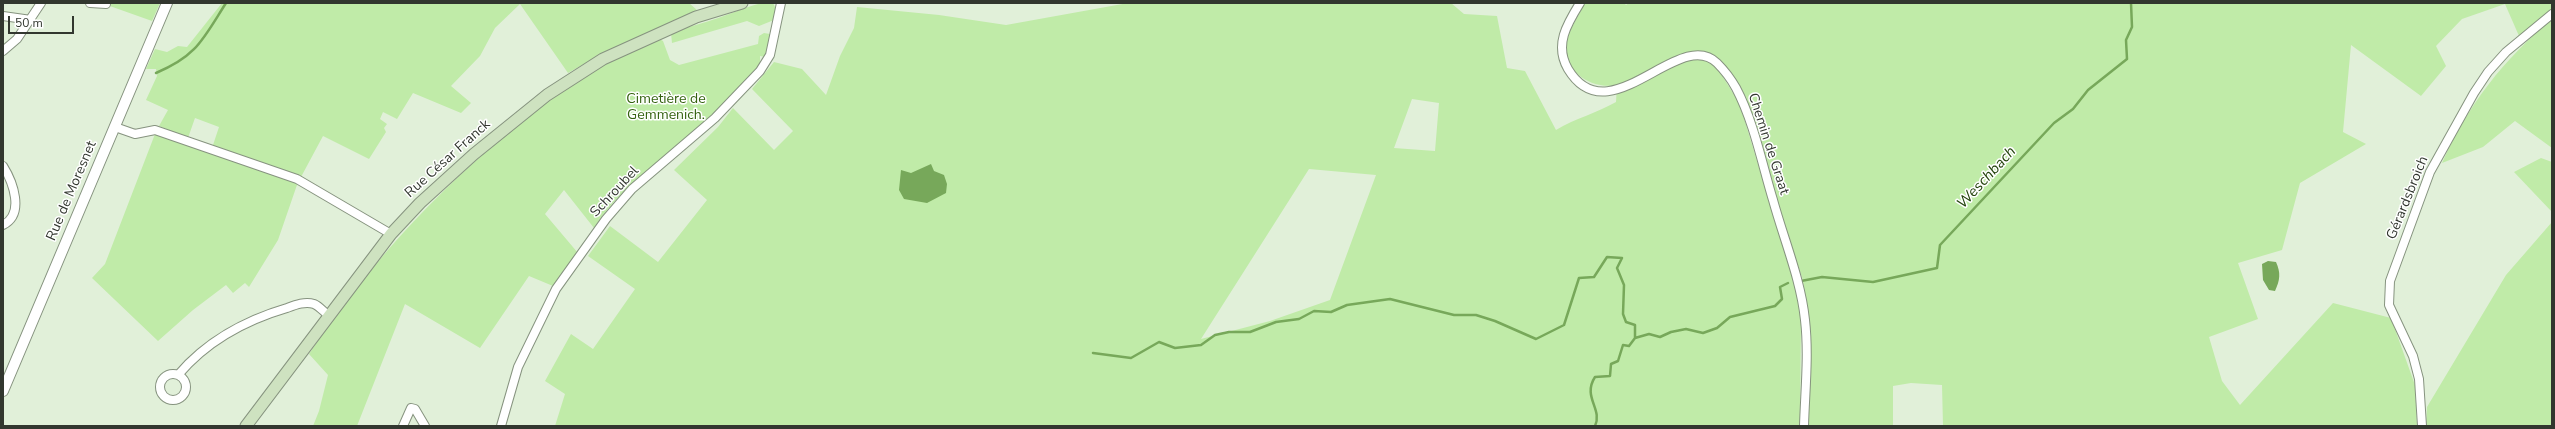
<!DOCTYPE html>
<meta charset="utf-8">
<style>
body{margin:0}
#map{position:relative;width:2555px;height:429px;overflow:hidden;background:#e1f0d9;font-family:"Nunito Sans",sans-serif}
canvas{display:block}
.frame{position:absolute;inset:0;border:4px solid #32372f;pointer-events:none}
.scale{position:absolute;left:8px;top:16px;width:66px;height:18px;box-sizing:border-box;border:2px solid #32372f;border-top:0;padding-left:5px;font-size:12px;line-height:14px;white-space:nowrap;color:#32372f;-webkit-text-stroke:3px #fff;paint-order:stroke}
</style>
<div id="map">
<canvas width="2555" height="429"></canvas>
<div class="frame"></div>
<div class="scale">50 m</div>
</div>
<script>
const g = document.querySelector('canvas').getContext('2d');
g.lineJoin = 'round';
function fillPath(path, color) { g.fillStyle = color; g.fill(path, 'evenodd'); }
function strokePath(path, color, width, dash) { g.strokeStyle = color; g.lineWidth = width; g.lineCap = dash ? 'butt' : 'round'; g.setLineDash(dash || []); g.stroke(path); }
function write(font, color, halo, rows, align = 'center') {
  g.font = font + ' "Nunito Sans",sans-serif'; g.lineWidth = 3; g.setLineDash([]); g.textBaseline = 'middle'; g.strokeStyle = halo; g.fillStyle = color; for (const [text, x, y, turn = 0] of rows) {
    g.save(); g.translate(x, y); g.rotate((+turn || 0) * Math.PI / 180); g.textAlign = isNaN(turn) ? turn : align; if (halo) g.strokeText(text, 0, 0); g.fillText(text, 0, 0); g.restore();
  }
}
fillPath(new Path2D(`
 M 108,3 L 160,3 L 152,21 L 107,5 Z
 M 222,3 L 689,3 L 697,10 L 607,51 L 568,73 L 520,4 L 495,28 L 480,56 L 451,86 L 471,103 L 461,113 L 413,93 L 397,119 L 383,112 L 380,119 L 387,124 L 384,128 L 386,132 L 369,159 L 323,136 L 301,177 L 212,148 L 219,127 L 195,118 L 188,138 L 159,126 L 168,110 L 146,100 L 157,76 L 156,69 L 146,69 L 155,49 L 167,52 L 178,46 L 187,47 Z
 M 762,3 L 773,3 L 777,11 L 774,20 L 759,26 L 747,21 L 672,43 L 671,33 C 685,27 698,25 712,20 C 729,15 744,7 762,3 Z
 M 1128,3 L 1451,3 L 1464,14 L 1497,16 L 1507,68 L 1525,71 L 1556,130 C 1576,118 1597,113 1616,102 L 1617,85 C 1593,90 1564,73 1566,45 C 1567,29 1582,15 1583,3 L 1624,3 L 1626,5 L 1629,3 L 2552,3 L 2552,11 L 2519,36 L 2505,4 L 2462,19 L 2436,46 L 2446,66 L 2421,96 L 2351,45 L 2343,132 L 2366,144 L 2300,183 L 2282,250 L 2238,263 L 2258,319 L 2209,337 L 2222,381 L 2240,405 L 2333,303 L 2391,318 L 2415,385 L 2417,426 L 1943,426 L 1942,385 L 1911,383 L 1893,386 L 1893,426 L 1807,426 C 1808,376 1813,326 1802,277 L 1729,71 L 1723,77 L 1738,101 L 1744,118 L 1797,293 L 1801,316 L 1800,426 L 555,426 L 565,394 L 545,381 L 571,334 L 593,349 L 635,289 L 588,256 L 610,226 L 658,262 L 707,200 L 674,170 L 718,127 L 733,108 L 774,150 L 793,131 L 752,89 L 774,62 L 802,69 L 826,95 L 840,56 L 854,28 L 857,7 L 939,15 L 1006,25 ZM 1412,99 L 1439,103 L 1435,151 L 1394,148 ZM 1309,169 L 1376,175 L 1330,300 L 1270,321 L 1201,339 Z
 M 2552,19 L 2552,148 L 2515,121 L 2483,147 L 2442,163 C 2468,105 2503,60 2552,19 Z
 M 764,33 L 770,34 L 771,40 L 766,57 L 760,56 L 760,65 C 736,91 711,117 684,141 C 652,169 617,191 594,228 L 564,190 L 545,214 L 578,253 L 553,286 L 529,276 L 480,348 L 405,304 L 357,426 L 313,426 L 319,411 L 328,375 L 309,354 C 365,269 432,196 510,131 C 540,106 569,82 603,64 C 621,54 640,46 658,38 L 663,41 L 670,60 L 679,65 L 758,44 L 759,36 Z
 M 155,134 L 298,182 L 278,240 L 249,287 L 245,283 L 233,293 L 226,285 L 193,310 L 158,341 L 92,278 L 105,264 Z
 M 2541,158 L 2552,162 L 2552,212 L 2514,172 Z
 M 2552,222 L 2552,426 L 2426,426 L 2427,407 L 2506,275 Z`), '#c0eba8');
fillPath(new Path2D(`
 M 931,164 L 934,171 L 944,175 L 947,184 L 946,193 L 927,203 L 904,199 L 899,190 L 901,170 L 911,173 Z
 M 2268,261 L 2276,262 C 2281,273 2280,280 2275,291 L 2269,290 L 2263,280 L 2262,264 Z`), '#77a85a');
strokePath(new Path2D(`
 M 156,73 C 197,56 203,39 226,3
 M 1801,281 L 1822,277 L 1873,282 L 1937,268 L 1940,245 L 2054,123 L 2073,109 L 2088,90 L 2127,59 L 2126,40 L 2132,27 L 2131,3
 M 1093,353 L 1131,358 L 1159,342 L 1175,348 L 1201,345 L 1215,335 L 1229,332 L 1250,332 L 1276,322 L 1299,319 L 1314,311 L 1331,312 L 1347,305 L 1390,299 L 1454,315 L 1476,315 L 1495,321 L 1536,339 L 1564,325 L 1579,278 L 1594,277 L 1607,257 L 1622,258 L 1617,268 L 1624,285 L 1623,314 L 1626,322 L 1635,325 L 1635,338
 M 1595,426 C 1603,409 1582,397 1595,377 L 1610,376 L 1611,364 L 1618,361 L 1623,345 L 1629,346 L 1635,338 L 1649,334 L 1660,337 L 1671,332 L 1686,329 L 1703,333 L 1717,328 L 1730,317 L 1775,306 L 1782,299 L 1780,287 L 1788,283`), '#77a85a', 2.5);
const minor = new Path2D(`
 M 90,3 L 106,4
 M 1580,3 C 1567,24 1554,45 1568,69 C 1609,137 1679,26 1717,63 C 1725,71 1731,79 1736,88 C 1754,122 1762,164 1773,200 C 1784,240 1801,280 1805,320 C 1809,355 1805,391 1804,426
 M 3,16 L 31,20
 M 3,51 L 17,39 L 41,3
 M 115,127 L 135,134 L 155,130 L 297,179 L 391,234
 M 3,166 C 13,182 25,214 3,225
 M160 387a13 13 0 1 1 26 0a13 13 0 1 1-26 0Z
 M 178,375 C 206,342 246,320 287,308 C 295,305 305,301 314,304 C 319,306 324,312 328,315
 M 403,426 L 411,408 L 415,409 L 425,426
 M 501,426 L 518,367 L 556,289 L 606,219 L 632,189 L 715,118 L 760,71 L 770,55 L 781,3
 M 2422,426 L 2419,379 L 2413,356 L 2389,305 L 2390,281 L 2430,172 L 2474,93 L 2488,72 L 2506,52 L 2552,14`);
const tertiary = new Path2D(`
 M 3,391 L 167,3`);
const secondary = new Path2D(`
 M 246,426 L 391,234 L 420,203 L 474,154 L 547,95 L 603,59 L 696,17 L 742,3`);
strokePath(minor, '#86937f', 10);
strokePath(tertiary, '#86937f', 12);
strokePath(secondary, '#86937f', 13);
strokePath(minor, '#fff', 8);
strokePath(tertiary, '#fff', 10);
strokePath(secondary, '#cee2c0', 11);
write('14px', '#34620f', '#fff', [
 ["Cimetière de",666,100],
 ["Gemmenich.",666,116]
]);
write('14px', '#32372f', '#fff', [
 ["Chemin de Graat",1768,144,72],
 ["Rue César Franck",448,159,-42],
 ["Rue de Moresnet",72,191,-67],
 ["Schroubel",615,192,-47],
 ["Gérardsbroich",2408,198,-68]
]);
write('italic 15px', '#25450e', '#fff', [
 ["Weschbach",1987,178,-47]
]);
</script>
